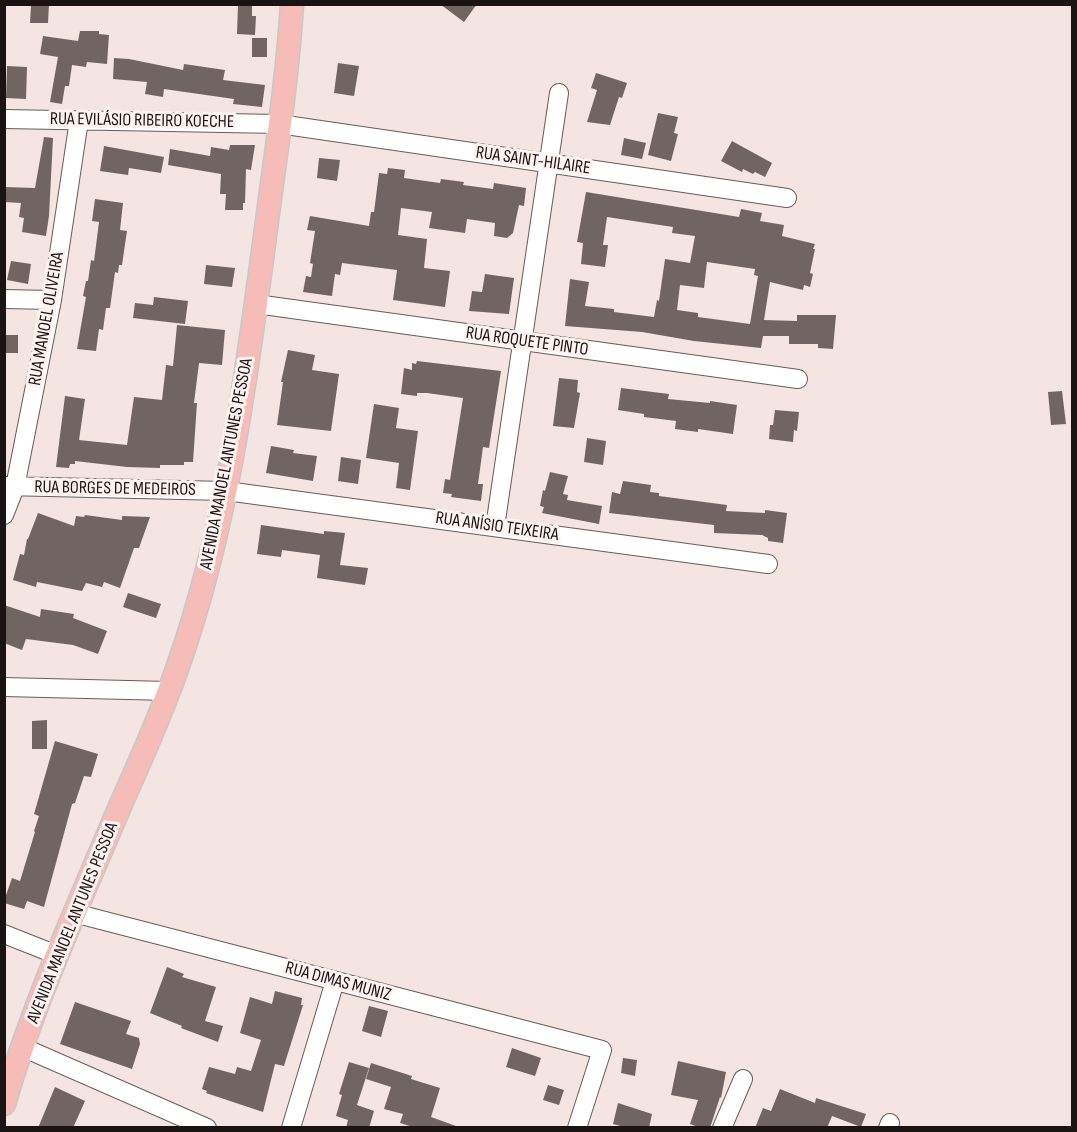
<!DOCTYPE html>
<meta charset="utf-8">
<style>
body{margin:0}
#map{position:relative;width:1077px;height:1132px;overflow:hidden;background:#f4e5e3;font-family:"Sofia Sans Condensed",sans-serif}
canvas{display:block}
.frame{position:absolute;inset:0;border:6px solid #191413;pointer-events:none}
</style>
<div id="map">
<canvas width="1077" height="1132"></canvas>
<div class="frame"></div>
</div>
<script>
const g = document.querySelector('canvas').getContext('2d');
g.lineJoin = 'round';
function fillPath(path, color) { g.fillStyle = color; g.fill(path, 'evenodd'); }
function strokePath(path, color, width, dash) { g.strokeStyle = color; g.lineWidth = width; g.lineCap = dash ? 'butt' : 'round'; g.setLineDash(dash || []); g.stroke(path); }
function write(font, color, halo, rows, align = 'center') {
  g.font = font + ' "Sofia Sans Condensed",sans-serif'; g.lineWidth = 6; g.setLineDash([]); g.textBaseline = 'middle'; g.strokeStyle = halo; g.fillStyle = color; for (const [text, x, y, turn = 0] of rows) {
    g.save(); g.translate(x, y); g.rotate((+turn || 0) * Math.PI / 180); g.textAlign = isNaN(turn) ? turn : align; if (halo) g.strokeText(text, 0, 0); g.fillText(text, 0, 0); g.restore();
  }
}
fillPath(new Path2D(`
 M 49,4 L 48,23 L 30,23 L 31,5 Z
 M 238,4 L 252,4 L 252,16 L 256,16 L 255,35 L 237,34 Z
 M 440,4 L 477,4 L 464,22 Z
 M 80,31 L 99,31 L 99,34 L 109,35 L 107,64 L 87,62 L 86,67 L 72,65 L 69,86 L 65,86 L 62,104 L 50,102 L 58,57 L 40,54 L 43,36 L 78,41 Z
 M 252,38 L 267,38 L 267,57 L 252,57 Z
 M 114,58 L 129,59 L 183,70 L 184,64 L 225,70 L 223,80 L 265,85 L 262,107 L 233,104 L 234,99 L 164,89 L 163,97 L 145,94 L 147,82 L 113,79 Z
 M 338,63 L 359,66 L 354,96 L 334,93 Z
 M 7,66 L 27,67 L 26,99 L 6,98 Z
 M 596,73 L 627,83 L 622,98 L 619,97 L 610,125 L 587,122 L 597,90 L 591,88 Z
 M 658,113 L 678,117 L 674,133 L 678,134 L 671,161 L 648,155 Z
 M 44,137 L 53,138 L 49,216 L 46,236 L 22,232 L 24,218 L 19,217 L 21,203 L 4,202 L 4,187 L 35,188 Z
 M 624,138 L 646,143 L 642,159 L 621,155 Z
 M 732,141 L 772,163 L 765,177 L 755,172 L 753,174 L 743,169 L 742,172 L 721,161 Z
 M 230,145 L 255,145 L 251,170 L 246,169 L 245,203 L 243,203 L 243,210 L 225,210 L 226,194 L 220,194 L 221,174 L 168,165 L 170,149 L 210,156 L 211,147 L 229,150 Z
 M 104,146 L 164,157 L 161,173 L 129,168 L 128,175 L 100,171 Z
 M 319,158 L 340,160 L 337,181 L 317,178 Z
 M 388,168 L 405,170 L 404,178 L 440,183 L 441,179 L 464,182 L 463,185 L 493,189 L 494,183 L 526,188 L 524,206 L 519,205 L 513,233 L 507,238 L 494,236 L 495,223 L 467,219 L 465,233 L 429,228 L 432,212 L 401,208 L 398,235 L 427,239 L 424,268 L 450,271 L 445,307 L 393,300 L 397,270 L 342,263 L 340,275 L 335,274 L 332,296 L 303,292 L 306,276 L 311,277 L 313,264 L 310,263 L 315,231 L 307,230 L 310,216 L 369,226 L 371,212 L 374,212 L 379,173 L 387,174 Z
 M 586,192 L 739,217 L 741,209 L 762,213 L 760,221 L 784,225 L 782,236 L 815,244 L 813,249 L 815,249 L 810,273 L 813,274 L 810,287 L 804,285 L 803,290 L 770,282 L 764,320 L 797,321 L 797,315 L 836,315 L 833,349 L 818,348 L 818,344 L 789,344 L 789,336 L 763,336 L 761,348 L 694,341 L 642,332 L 565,326 L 570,279 L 589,282 L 585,306 L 614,309 L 614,312 L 654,317 L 657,300 L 659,301 L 665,259 L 690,263 L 695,236 L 672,233 L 673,227 L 607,217 L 603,245 L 608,245 L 605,267 L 581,264 L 583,243 L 577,242 ZM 707,262 L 755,269 L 754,275 L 758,276 L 750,324 L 698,317 L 698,313 L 677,310 L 680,285 L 704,288 Z
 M 95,199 L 123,203 L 120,230 L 127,231 L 122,265 L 119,265 L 118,273 L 115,272 L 110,308 L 106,308 L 103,330 L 99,329 L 96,351 L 77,349 L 86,297 L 83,296 L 86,281 L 88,281 L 91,260 L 94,261 L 99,222 L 92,221 Z
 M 11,261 L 31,264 L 28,284 L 7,280 Z
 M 206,265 L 235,268 L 232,287 L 204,284 Z
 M 485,274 L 514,278 L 509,314 L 469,311 L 472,291 L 482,292 Z
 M 154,297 L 188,301 L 185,324 L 133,318 L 135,303 L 153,305 Z
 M 177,325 L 225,330 L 222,365 L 199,363 L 194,403 L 197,403 L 193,462 L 184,462 L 184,465 L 160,465 L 160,468 L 127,467 L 75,461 L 75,464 L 70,464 L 69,468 L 56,467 L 65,396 L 85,399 L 79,440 L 127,445 L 134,397 L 162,400 L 166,365 L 173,366 Z
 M 4,335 L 18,335 L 18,353 L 4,353 Z
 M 288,350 L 315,355 L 312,370 L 339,374 L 331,431 L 277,425 L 283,382 L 281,382 Z
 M 417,361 L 501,371 L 489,448 L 483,447 L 478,484 L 483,484 L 481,501 L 451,497 L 452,494 L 443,493 L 445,479 L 450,480 L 463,398 L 427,393 L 417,393 L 417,396 L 401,394 L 404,368 L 412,370 L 412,363 L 416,364 Z
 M 559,378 L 578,380 L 577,392 L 580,393 L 574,428 L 553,426 Z
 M 621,388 L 669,394 L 668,399 L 710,403 L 710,401 L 737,405 L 733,434 L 698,429 L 698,432 L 675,429 L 676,421 L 644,417 L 644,414 L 618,410 Z
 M 1062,391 L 1066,424 L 1051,425 L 1048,392 Z
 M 374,404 L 399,408 L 396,428 L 418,431 L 410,490 L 396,488 L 399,463 L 366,458 Z
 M 775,410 L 799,412 L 797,431 L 794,430 L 793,442 L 769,439 L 770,425 L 773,425 Z
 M 587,438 L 606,441 L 603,465 L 584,462 Z
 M 271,446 L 294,450 L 293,453 L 317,456 L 313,481 L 266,473 Z
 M 341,457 L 361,460 L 358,484 L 338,481 Z
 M 550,472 L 568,476 L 563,494 L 568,495 L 567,500 L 602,506 L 599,524 L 542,513 L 544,507 L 540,506 L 543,490 L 545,491 Z
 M 623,481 L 651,485 L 650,492 L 659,493 L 659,496 L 727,505 L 726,511 L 765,513 L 765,510 L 787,513 L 783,543 L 768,541 L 768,538 L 762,535 L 714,533 L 714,525 L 609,513 L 612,492 L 620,494 Z
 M 38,513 L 74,526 L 76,516 L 84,517 L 85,515 L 122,520 L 122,516 L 150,517 L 139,548 L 134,548 L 120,588 L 104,582 L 102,587 L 86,583 L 82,591 L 37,582 L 36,587 L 13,580 L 20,554 L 24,555 L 27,539 L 28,539 Z
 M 261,525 L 324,534 L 324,531 L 345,533 L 340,565 L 368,568 L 365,585 L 317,578 L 320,555 L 282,550 L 281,557 L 257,554 Z
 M 128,593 L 161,604 L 156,618 L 123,607 Z
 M 4,605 L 40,617 L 41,609 L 74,614 L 73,618 L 107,631 L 98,654 L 73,645 L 26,639 L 22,650 L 4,643 Z
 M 47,720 L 47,749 L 32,749 L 32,721 Z
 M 55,741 L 98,754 L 91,777 L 84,776 L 75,803 L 72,804 L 44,907 L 27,901 L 24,909 L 4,903 L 4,901 L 12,878 L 20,881 L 35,832 L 34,831 L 39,816 L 34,814 Z
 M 167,967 L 184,974 L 182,977 L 216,987 L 205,1021 L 223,1026 L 218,1042 L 181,1028 L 182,1026 L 150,1013 Z
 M 275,991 L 302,998 L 301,1005 L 303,1005 L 284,1066 L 275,1064 L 263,1112 L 206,1093 L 207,1091 L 202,1089 L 209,1067 L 235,1074 L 237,1067 L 251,1071 L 261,1040 L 240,1033 L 250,997 L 272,1004 Z
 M 75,1002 L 131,1021 L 126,1034 L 139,1038 L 140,1044 L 132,1069 L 60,1044 Z
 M 369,1006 L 388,1011 L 381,1037 L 362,1031 Z
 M 512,1048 L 541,1058 L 535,1076 L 506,1067 Z
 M 623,1058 L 637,1060 L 635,1076 L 621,1073 Z
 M 678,1061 L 726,1072 L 721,1098 L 720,1097 L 710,1128 L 701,1128 L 690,1124 L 698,1100 L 671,1095 Z
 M 349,1062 L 369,1068 L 357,1105 L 374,1111 L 369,1128 L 346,1128 L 348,1120 L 336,1116 L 342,1095 L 339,1094 Z
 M 371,1063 L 412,1076 L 411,1079 L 440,1088 L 431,1117 L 456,1126 L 455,1128 L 416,1128 L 400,1123 L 403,1114 L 384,1109 L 391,1087 L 366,1079 Z
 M 548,1085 L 564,1090 L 559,1105 L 543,1100 Z
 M 55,1087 L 85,1101 L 73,1128 L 38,1128 Z
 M 780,1089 L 815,1103 L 816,1098 L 866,1114 L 861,1127 L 832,1116 L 827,1128 L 755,1128 L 763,1108 L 771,1111 Z
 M 618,1103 L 652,1114 L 649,1128 L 628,1128 L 613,1124 Z`), '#716563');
const minor = new Path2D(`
 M 4,119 L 279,124 L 787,198
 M 4,299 L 52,300
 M 256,304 L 798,379
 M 4,486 L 226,491 L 768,564
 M 4,515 L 15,487 L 52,300 L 79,120
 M 495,527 L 559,93
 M 4,687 L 169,691
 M 74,913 L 602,1050 L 577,1128
 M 4,934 L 57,955
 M 22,1047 L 207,1128
 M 291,1128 L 335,981
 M 722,1128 L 743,1079
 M 888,1128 L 890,1123`);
const major = new Path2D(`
 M 4,1104 C 34,1001 79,903 121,804 C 141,759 162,713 178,666 C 226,530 245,386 264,244 C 274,165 287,85 292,4`);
strokePath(minor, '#695c5b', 20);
strokePath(major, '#c8c7c6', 25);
strokePath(minor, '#fff', 18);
strokePath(major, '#f6bdb8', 22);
write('18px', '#191413', '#fff3f1', [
 ["RUA EVILÁSIO RIBEIRO KOECHE",142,121,1],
 ["RUA SAINT-HILAIRE",533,161,8],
 ["RUA MANOEL OLIVEIRA",47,319,-80],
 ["RUA ROQUETE PINTO",527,342,8],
 ["AVENIDA MANOEL ANTUNES PESSOA",227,464,-79],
 ["RUA BORGES DE MEDEIROS",115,489,1],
 ["RUA ANÍSIO TEIXEIRA",497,527,8],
 ["AVENIDA MANOEL ANTUNES PESSOA",73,923,-68],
 ["RUA DIMAS MUNIZ",338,982,15]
]);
</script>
